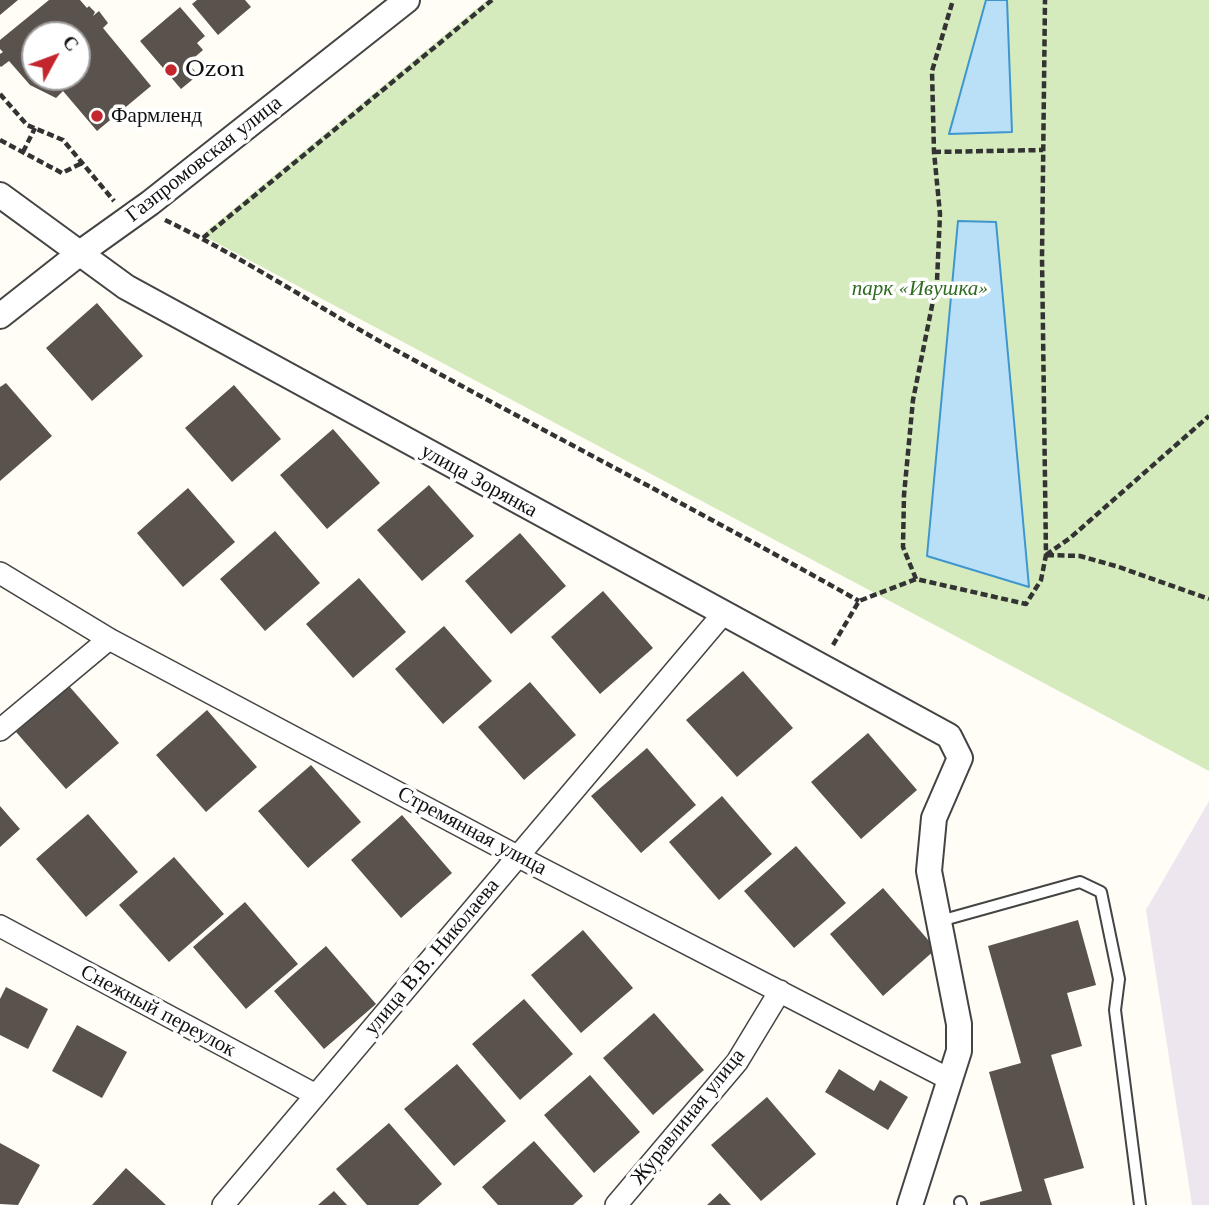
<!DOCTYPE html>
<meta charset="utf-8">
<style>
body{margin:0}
#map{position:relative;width:1209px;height:1205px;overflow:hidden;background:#fffdf5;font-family:"Libre Baskerville",serif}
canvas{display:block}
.north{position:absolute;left:21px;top:21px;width:70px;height:70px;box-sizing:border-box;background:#fff;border:2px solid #a0a0a0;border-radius:50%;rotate:49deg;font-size:19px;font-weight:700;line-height:28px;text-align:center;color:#111}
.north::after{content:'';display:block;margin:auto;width:24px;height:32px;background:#c4262e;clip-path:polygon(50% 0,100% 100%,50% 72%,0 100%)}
</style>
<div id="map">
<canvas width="1209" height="1205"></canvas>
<div class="north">С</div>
</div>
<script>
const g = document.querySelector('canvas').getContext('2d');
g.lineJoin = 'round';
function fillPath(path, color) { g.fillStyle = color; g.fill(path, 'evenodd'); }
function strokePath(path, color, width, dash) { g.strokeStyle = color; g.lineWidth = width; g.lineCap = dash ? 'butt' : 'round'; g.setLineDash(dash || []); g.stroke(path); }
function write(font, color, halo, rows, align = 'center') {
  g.font = font + ' "Libre Baskerville",serif'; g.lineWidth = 7; g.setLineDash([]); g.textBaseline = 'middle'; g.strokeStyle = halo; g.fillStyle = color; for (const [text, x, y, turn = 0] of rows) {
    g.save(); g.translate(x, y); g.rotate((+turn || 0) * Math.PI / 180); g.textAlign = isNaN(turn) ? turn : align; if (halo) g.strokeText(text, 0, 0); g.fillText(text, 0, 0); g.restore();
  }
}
fillPath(new Path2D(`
 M 1209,801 L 1209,1205 L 1192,1205 L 1146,910 Z`), '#eee6ef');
fillPath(new Path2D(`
 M 487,0 L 1209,0 L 1209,771 L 202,235 Z`), '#d5ebbd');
const water = new Path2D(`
 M 986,0 L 1007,0 L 1012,132 L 949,134 Z
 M 958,221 L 996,222 L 1029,587 L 927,556 Z`);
fillPath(water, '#b9e0f7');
strokePath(water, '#3f96cf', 2);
fillPath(new Path2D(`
 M 0,0 L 18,0 L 0,15 Z
 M 49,0 L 80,0 L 87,8 L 89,6 L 95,12 L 93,16 L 99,11 L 108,23 L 103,28 L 151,86 L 97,131 L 63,91 L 56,98 L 30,85 L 9,61 L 1,67 L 0,66 L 0,54 L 3,52 L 0,49 L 0,40 ZM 35,35 L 77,35 L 77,77 L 35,77 Z
 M 197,0 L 245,0 L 251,7 L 218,35 L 192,4 Z
 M 180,7 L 205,36 L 197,43 L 203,50 L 188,63 L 198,75 L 181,89 L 140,41 Z
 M 97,303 L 143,356 L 92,401 L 46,348 Z
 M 6,383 L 52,436 L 0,481 L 0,387 Z
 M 234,385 L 281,439 L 232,482 L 185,428 Z
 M 333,429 L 380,483 L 327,529 L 280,475 Z
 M 429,485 L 474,536 L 422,581 L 377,530 Z
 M 188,488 L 235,542 L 183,587 L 137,533 Z
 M 275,531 L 320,583 L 265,631 L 220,579 Z
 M 520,533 L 566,586 L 511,634 L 465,581 Z
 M 359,578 L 406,632 L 353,678 L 306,624 Z
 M 603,591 L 653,648 L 600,694 L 551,637 Z
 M 444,626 L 492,681 L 443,724 L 395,669 Z
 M 743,671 L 793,728 L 737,777 L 686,720 Z
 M 530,682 L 576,735 L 524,780 L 478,727 Z
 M 69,686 L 119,743 L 66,789 L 16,732 Z
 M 207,710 L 257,767 L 206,812 L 156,755 Z
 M 868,733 L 917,790 L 861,839 L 811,782 Z
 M 647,748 L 696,805 L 641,853 L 591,796 Z
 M 311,765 L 361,822 L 308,868 L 258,811 Z
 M 722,796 L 772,854 L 719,900 L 669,842 Z
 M 0,806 L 20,829 L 0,847 Z
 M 88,814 L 138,872 L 86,917 L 36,859 Z
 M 402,815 L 452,873 L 401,918 L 351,860 Z
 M 796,846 L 846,903 L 794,948 L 744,891 Z
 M 174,857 L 224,914 L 169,962 L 119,905 Z
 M 883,888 L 936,949 L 883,996 L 830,934 Z
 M 245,902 L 298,964 L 246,1009 L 193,947 Z
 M 1078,920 L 1096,985 L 1067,993 L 1082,1046 L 1051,1055 L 1084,1168 L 1044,1179 L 1052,1205 L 980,1205 L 980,1202 L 1022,1191 L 989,1072 L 1021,1063 L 988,946 Z
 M 583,930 L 633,988 L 581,1033 L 531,975 Z
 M 326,946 L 376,1004 L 324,1049 L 274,991 Z
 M 6,987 L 48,1009 L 28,1049 L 0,1035 L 0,999 Z
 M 524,999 L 573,1054 L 520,1100 L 472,1044 Z
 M 654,1013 L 704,1070 L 653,1115 L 603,1058 Z
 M 77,1025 L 127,1052 L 102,1098 L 52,1071 Z
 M 457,1064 L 506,1121 L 454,1166 L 404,1109 Z
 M 839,1069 L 874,1091 L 880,1080 L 908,1097 L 888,1130 L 825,1092 Z
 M 590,1075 L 640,1132 L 594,1173 L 544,1115 Z
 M 767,1097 L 816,1154 L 761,1201 L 711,1145 Z
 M 389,1123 L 442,1184 L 418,1205 L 367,1205 L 336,1169 Z
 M 534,1141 L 583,1196 L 573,1205 L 498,1205 L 482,1187 Z
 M 0,1143 L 40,1165 L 18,1205 L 0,1204 Z
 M 126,1168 L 166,1205 L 92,1205 Z
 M 334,1191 L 347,1205 L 318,1205 Z
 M 720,1193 L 731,1205 L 707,1205 Z`), '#5a524d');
const service = new Path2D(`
 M 940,921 L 1080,882 L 1101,892 L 1119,979 L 1115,1010 L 1140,1205
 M 960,1202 L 961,1205`);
const minor = new Path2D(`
 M 0,573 L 109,639 L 517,856 L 949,1079
 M 0,730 L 109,639
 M 0,926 L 316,1095
 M 223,1205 L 723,614
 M 616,1205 L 737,1062 L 780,991`);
const tertiary = new Path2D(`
 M 0,195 L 126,287 L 949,736 L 960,758 L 934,818 L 929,871 L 959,1024 L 959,1051 L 910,1205
 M 0,316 L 80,253 L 150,203 L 407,0`);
strokePath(service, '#444', 14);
strokePath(minor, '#444', 24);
strokePath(tertiary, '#444', 28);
strokePath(new Path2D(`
 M 0,94 L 27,125 L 63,140 L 114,201
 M 0,140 L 62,173 L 82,163
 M 23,152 L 35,128
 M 934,152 L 1043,150
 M 165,220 C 246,259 322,310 401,353 C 553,436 708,516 859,601
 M 203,238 L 492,0
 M 1046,555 L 1070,538 L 1209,416
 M 1047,555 L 1080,556 L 1119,567 L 1209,599
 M 916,579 L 903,547 L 904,495 L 913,400 L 937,281 L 940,214 L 934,152 L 932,71 L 953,0
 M 833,645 L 859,601 L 916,579 L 1026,604 L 1041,580 L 1046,555 L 1042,257 L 1045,0`), '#333', 4.5, [7, 3.5]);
strokePath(service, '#fff', 10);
strokePath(minor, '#fff', 21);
strokePath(tertiary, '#fff', 24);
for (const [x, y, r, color] of [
 [171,70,7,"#c4262e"],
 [97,116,7,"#c4262e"]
]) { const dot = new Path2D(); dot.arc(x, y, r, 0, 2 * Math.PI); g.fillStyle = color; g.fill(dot); strokePath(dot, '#fff', 2.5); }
write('21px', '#111', '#fff', [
 ["Ozon",185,70],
 ["Фармленд",111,116]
], 'left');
write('21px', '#111', '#fff', [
 ["Газпромовская улица",204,159,-38],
 ["улица Зорянка",479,481,29],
 ["Стремянная улица",472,831,28],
 ["улица В.В. Николаева",432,957,-50],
 ["Снежный переулок",158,1011,28],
 ["Журавлиная улица",688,1117,-51]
]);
write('italic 21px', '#2f6b1f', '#fff', [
 ["парк «Ивушка»",920,289]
]);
</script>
